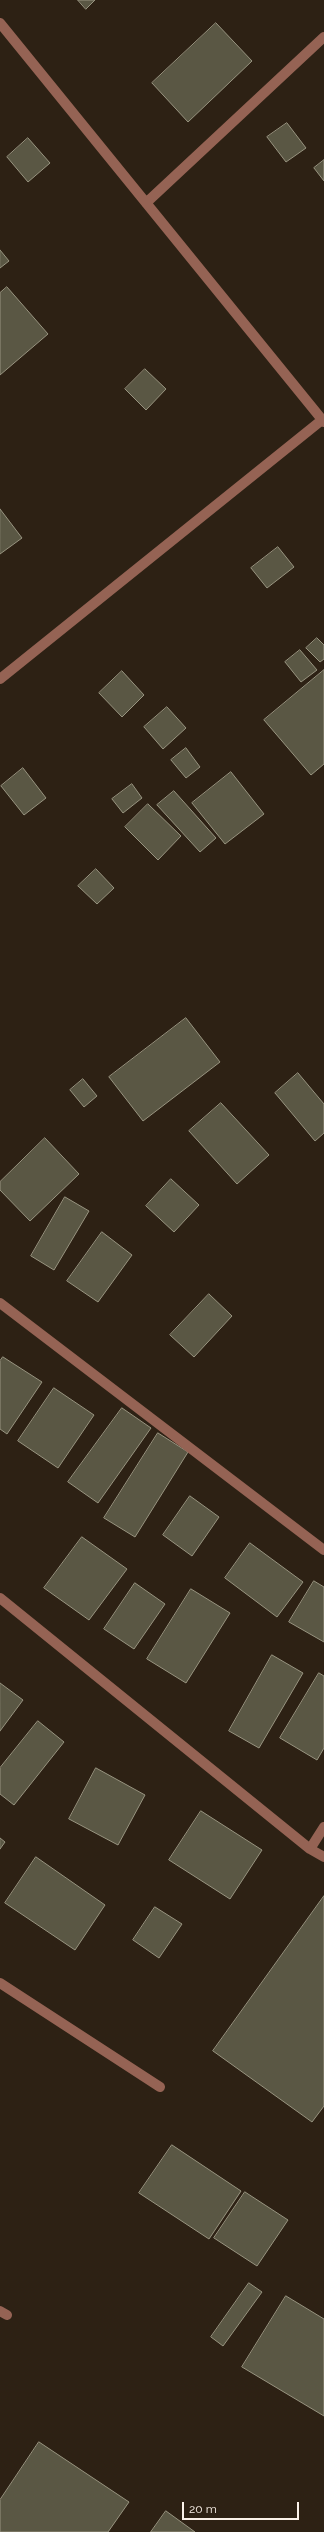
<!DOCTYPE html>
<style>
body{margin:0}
#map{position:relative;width:324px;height:2532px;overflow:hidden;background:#2d2114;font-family:Raleway,sans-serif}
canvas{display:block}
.scale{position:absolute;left:182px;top:2502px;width:117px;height:18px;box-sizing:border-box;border:2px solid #fbf2ea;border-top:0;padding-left:5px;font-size:12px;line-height:14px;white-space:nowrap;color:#fbf2ea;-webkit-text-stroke:3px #2d2114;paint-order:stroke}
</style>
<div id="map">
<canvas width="324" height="2532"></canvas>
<div class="scale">20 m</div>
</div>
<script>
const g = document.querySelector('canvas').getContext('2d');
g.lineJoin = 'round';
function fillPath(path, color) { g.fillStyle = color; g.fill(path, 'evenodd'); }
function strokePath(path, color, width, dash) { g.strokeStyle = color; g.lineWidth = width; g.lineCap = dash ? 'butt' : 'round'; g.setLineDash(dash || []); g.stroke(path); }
const building = new Path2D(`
 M 78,0 L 95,0 L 86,9 Z
 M 216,23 L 252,61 L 188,122 L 152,83 Z
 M 287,123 L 306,148 L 286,162 L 267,137 Z
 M 28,138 L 50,163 L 28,182 L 7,157 Z
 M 324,160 L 324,181 L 314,168 Z
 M 0,250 L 9,261 L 0,268 Z
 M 7,287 L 48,334 L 0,375 L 0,293 Z
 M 145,369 L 166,389 L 146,410 L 125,389 Z
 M 0,509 L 22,538 L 0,554 Z
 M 278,547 L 294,567 L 267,588 L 251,568 Z
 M 317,638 L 324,645 L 324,659 L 320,662 L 306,648 Z
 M 300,650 L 317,670 L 301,682 L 285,662 Z
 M 324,670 L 324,764 L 311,775 L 264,720 Z
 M 122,671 L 144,695 L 122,717 L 99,693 Z
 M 167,707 L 186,728 L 163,749 L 144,727 Z
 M 186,748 L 200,767 L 186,778 L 171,760 Z
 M 23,768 L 46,798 L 24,815 L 1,786 Z
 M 231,772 L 264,814 L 225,844 L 192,803 Z
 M 132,784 L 142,798 L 123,813 L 112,799 Z
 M 174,791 L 216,838 L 200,852 L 157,805 Z
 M 148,804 L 181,836 L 158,860 L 125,827 Z
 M 96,869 L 114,888 L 97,904 L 78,886 Z
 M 186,1018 L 220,1062 L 143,1121 L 109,1077 Z
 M 298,1073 L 324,1104 L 324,1133 L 315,1141 L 275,1093 Z
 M 83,1079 L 97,1096 L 84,1107 L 70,1090 Z
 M 221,1103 L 269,1155 L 237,1184 L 189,1131 Z
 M 45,1138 L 79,1174 L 30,1221 L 0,1190 L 0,1182 Z
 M 171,1179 L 199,1205 L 174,1232 L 146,1206 Z
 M 65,1197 L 89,1211 L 54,1270 L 31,1256 Z
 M 102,1232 L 132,1255 L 98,1302 L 67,1281 Z
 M 209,1294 L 232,1316 L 194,1357 L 170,1335 Z
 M 3,1357 L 42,1382 L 7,1434 L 0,1429 L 0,1361 Z
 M 54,1388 L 94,1415 L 58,1468 L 18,1441 Z
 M 122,1408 L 151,1428 L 98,1503 L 68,1482 Z
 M 158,1433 L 188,1452 L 135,1537 L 104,1518 Z
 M 190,1496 L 219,1517 L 192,1556 L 163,1535 Z
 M 82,1537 L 127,1569 L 89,1620 L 44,1588 Z
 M 250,1543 L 303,1582 L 277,1617 L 225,1578 Z
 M 314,1581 L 324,1587 L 324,1642 L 289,1622 Z
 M 135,1583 L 165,1604 L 134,1649 L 104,1629 Z
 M 191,1589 L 230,1613 L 186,1683 L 147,1659 Z
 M 272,1655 L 303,1673 L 259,1748 L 229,1731 Z
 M 319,1673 L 324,1676 L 324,1748 L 317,1760 L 280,1738 Z
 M 0,1683 L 23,1700 L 0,1731 Z
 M 38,1721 L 64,1742 L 14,1805 L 0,1794 L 0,1768 Z
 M 96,1768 L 145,1795 L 118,1845 L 69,1819 Z
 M 201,1811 L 262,1850 L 230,1899 L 169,1860 Z
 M 0,1838 L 5,1842 L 0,1849 Z
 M 36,1857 L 105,1905 L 75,1950 L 5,1903 Z
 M 324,1896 L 324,2106 L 312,2122 L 213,2051 Z
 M 155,1907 L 182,1924 L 159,1958 L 133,1940 Z
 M 172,2145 L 241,2191 L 209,2239 L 139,2193 Z
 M 245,2192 L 288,2220 L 257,2266 L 214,2238 Z
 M 249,2283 L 262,2292 L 223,2346 L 211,2337 Z
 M 286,2296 L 324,2319 L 324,2416 L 242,2367 Z
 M 39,2442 L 129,2502 L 108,2532 L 0,2532 L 0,2500 Z
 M 166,2511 L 195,2532 L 151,2532 Z`);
fillPath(building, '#5a5744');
strokePath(building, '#989480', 1);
strokePath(new Path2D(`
 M 0,23 L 324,422
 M 146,203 L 324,37
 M 0,679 L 322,420
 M 0,1303 L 324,1550
 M 0,1598 L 310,1849 L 324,1857
 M 310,1849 L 324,1827
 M 0,1983 L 160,2087
 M 0,2311 L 7,2315`), '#956354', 10);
</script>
